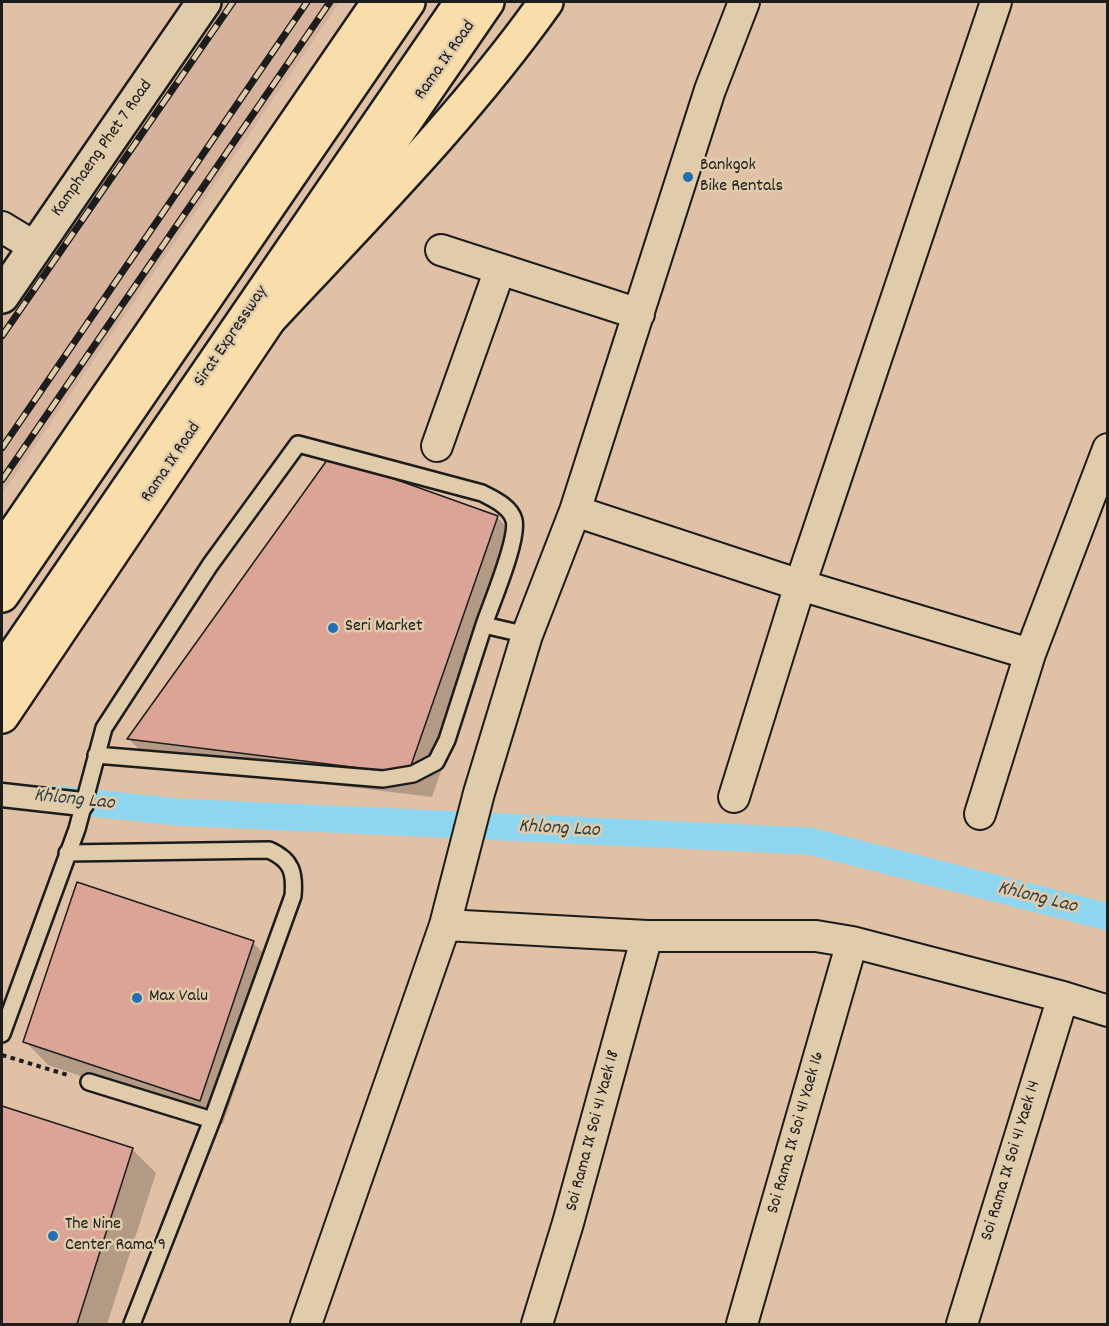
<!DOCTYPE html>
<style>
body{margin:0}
#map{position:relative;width:1109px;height:1326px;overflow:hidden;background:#e0c1a6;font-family:Dekko,sans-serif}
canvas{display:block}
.frame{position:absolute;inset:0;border:3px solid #1c1c1c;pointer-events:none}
</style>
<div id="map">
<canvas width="1109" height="1326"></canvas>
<div class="frame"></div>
</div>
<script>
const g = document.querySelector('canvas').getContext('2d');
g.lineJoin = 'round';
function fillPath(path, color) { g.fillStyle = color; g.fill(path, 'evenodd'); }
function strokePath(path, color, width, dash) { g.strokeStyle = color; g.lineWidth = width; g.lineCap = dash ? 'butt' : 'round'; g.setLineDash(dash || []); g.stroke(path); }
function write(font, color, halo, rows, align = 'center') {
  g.font = font + ' Dekko,sans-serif'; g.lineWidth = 5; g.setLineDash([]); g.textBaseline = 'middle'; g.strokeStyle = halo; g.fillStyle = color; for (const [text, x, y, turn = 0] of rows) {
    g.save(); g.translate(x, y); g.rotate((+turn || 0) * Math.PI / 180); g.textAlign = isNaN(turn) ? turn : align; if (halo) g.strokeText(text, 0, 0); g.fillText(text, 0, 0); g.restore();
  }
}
fillPath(new Path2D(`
 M 196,2 L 340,2 L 2,494 L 2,283 Z`), '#d6b29c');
fillPath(new Path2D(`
 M 497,517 L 521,541 L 432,797 L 152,763 L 129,739 Z
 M 253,943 L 277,966 L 223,1124 L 48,1065 L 25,1041 Z
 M 2,1107 L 132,1149 L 156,1173 L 107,1324 L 2,1324 Z`), '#0003');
strokePath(new Path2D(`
 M 56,799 L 177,812 L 809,841 L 1108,917`), '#8ed5f0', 27);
const building = new Path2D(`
 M 330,456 L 498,516 L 408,774 L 127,739 Z
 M 77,882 L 254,941 L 200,1101 L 23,1042 Z
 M 2,1106 L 133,1148 L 77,1324 L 2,1324 Z`);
fillPath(building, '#dba496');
strokePath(building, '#1c1c1c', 1.5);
const service = new Path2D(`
 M 96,755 L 383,779 L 413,774 L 436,762 L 447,740 L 484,625
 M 67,853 L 269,850 C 292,860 295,873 293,896 L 212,1120 L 132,1324
 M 2,1034 L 77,829 L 104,728 L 210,565 L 298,444 L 482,493 C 493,499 510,506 514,520 C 519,539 491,604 484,625 L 527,635
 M 89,1082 L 212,1120`);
const pedestrian = new Path2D(`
 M 2,795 L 82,804`);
const minor = new Path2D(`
 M 2,227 L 35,247
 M 441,250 L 639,314
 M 437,446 L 500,269
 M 575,511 L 800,585 L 1030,654
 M 734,797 L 800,585 L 996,2
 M 980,814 L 1030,654 L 1108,449
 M 445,925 L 647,936 L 816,936 L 852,942 L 1063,997 L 1108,1011
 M 306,1324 L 445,925 L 479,793 L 527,635 L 575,511 L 710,90 L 744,2
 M 537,1324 L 568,1223 L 647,936
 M 742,1324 L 852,942
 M 962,1324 L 1063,997`);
const tertiary = new Path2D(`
 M 2,296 L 204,2`);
const primary = new Path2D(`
 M 2,551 L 379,2
 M 2,716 L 269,319 L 487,2`);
const motorway = new Path2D(`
 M 269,319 C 365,216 465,116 546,2
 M 2,595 L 408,2
 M 2,673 L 462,2`);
strokePath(service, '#1c1c1c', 20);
strokePath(pedestrian, '#1c1c1c', 27);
strokePath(minor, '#1c1c1c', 34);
strokePath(tertiary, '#1c1c1c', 38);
strokePath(primary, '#1c1c1c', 38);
strokePath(motorway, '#1c1c1c', 38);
strokePath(new Path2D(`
 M 2,1055 L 71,1076`), '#1c1c1c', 4, [4.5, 4.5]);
strokePath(service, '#e0ccab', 15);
strokePath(pedestrian, '#e0ccab', 22);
strokePath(minor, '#e0ccab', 30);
strokePath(tertiary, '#e0ccab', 33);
strokePath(primary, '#f9deab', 33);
strokePath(motorway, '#f9deab', 33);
const rail = new Path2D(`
 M 2,336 L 233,2
 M 2,448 L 307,2
 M 2,480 L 330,2`);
strokePath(rail, '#1c1c1c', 7);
strokePath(rail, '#e0ccab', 4.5, [14]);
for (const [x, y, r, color] of [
 [688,177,6,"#1f6fb2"],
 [333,628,6,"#1f6fb2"],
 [137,998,6,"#1f6fb2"],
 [53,1236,6,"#1f6fb2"]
]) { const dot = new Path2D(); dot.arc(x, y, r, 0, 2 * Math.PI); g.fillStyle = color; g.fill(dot); strokePath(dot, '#e0ccab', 2); }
write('18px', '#1c1c1c', '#e0ccab', [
 ["Rama IX Road",446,61,-55],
 ["Kamphaeng Phet 7 Road",103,149,-55],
 ["Sirat Expressway",232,337,-56],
 ["Rama IX Road",172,463,-56],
 ["Soi Rama IX Soi 41 Yaek 18",594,1131,-75],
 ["Soi Rama IX Soi 41 Yaek 16",797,1133,-74],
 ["Soi Rama IX Soi 41 Yaek 14",1012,1161,-73]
]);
write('18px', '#1c1c1c', '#e0ccab', [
 ["Bankgok",700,167],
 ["Bike Rentals",700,188],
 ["Seri Market",345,628],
 ["Max Valu",149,998],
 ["The Nine",65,1226],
 ["Center Rama 9",65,1247]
], 'left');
write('italic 20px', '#334146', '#e0ccab', [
 ["Khlong Lao",74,801,6],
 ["Khlong Lao",559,830,3],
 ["Khlong Lao",1037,899,14]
]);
</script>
